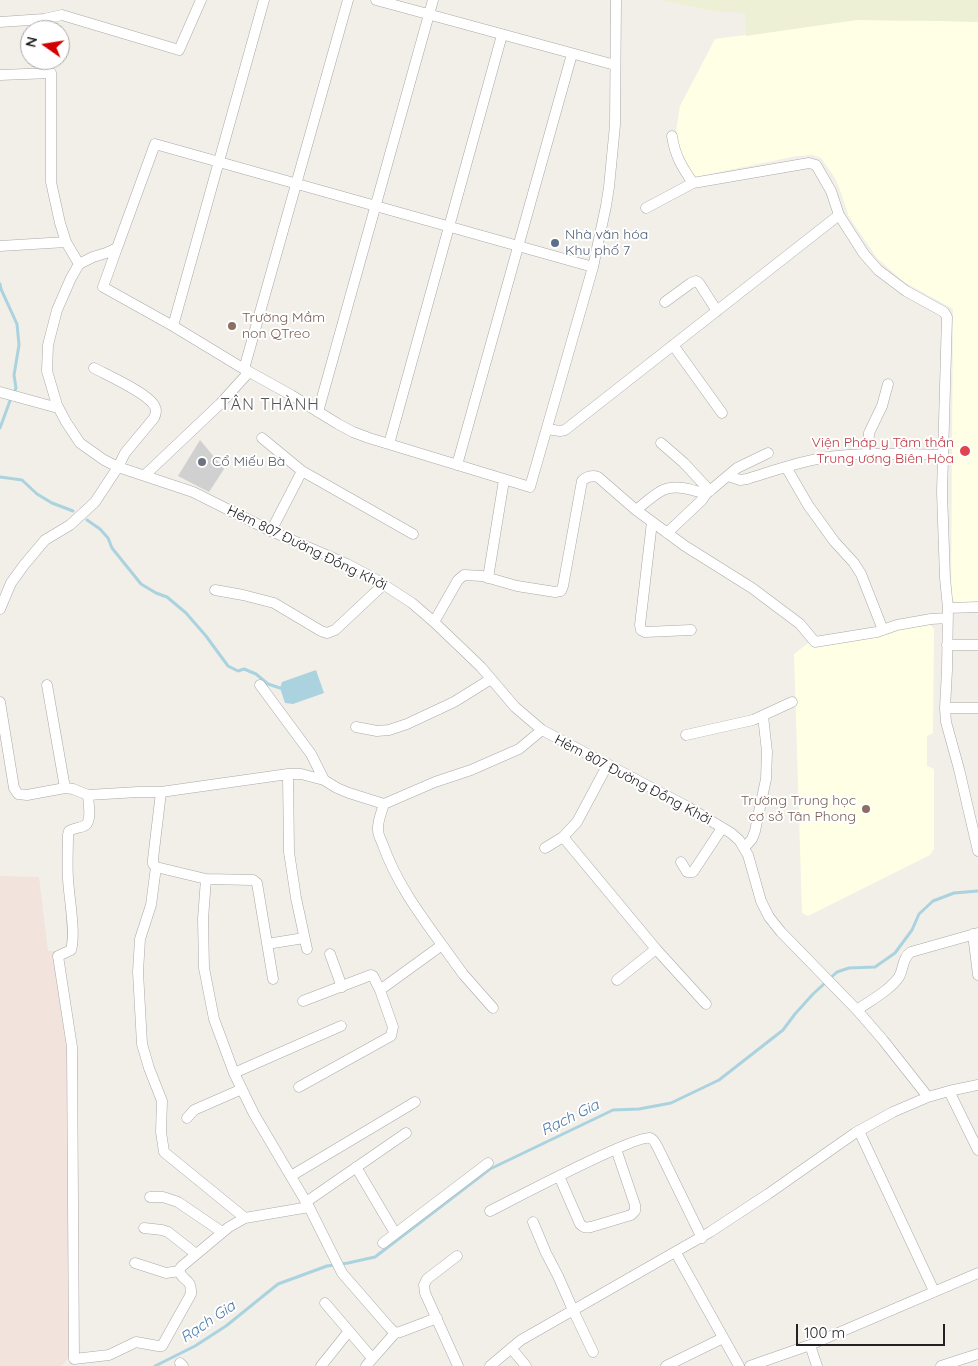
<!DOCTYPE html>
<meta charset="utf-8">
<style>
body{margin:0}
#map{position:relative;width:978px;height:1366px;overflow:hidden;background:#f2efe9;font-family:Quicksand,sans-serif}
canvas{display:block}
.north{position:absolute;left:20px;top:20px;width:50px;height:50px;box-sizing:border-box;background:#fff;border:1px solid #a7a7a7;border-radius:50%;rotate:283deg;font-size:14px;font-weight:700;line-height:20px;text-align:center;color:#222}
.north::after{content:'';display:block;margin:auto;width:18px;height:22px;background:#d40000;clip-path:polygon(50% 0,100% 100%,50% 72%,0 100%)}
.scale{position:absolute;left:796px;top:1324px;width:149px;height:22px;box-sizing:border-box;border:2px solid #222;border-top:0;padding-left:6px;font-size:15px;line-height:18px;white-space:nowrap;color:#222;-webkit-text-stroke:4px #fff;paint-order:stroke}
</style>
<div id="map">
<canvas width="978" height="1366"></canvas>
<div class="north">N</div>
<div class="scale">100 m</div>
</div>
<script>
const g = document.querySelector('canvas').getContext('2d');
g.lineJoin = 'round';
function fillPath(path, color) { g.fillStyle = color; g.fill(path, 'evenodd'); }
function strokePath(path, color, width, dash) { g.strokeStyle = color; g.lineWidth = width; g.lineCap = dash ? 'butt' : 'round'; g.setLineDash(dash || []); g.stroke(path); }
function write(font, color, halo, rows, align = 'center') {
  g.font = font + ' Quicksand,sans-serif'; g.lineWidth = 4; g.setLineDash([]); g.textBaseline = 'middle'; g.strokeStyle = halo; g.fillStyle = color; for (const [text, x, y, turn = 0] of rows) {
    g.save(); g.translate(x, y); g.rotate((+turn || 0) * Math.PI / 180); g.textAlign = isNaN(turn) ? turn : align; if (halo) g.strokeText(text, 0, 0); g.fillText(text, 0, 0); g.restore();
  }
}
fillPath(new Path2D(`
 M 856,20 L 943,21 L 978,22 L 978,602 L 956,602 L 953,601 L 951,594 L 953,309 L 904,282 L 877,258 L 849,217 L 839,187 L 835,178 L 821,158 L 813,155 L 797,156 L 695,177 L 688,170 L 675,138 L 680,106 L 715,39 Z
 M 929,623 L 934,629 L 933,733 L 927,736 L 927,766 L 934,769 L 934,849 L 930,855 L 808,916 L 802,913 L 794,654 L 811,641 L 815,645 L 889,634 L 892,628 Z`), '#ffffe5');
fillPath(new Path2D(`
 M 200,440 L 224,469 L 209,492 L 178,476 Z`), '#d0d0d0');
fillPath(new Path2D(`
 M 0,876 L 39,877 L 48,951 L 54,951 L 69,1046 L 71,1354 L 62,1366 L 0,1366 Z`), '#f3e3dd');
fillPath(new Path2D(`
 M 660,0 L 978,0 L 978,22 L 943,21 L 856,20 L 746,36 L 745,13 L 714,11 Z`), '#eef0d5');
fillPath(new Path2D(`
 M 316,670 L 324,693 L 293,704 L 285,703 L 280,688 L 282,682 Z`), '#aad3df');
strokePath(new Path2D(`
 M 0,284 L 1,289 L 17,324 L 19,345 L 14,375 L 16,388 L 14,393
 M 0,428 L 11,398
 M 0,477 L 22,480 L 37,494 L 52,503 L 73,511
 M 87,520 L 100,529 L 108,538 L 112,548 L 141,584 L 156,593 L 167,597 L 186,613 L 206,636 L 228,666 L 238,671 L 244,669 L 256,674 L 268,684 L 280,688
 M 155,1366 L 195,1346 L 226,1326 L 278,1284 L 327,1266 L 348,1263 L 375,1257 L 490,1169 L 613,1110 L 639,1109 L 671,1103 L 719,1080 L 783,1030 L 795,1014 L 813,994 L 837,972 L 849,968 L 875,967 L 895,953 L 912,930 L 919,914 L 933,901 L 954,893 L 978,891`), '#aad3df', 3);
const street = new Path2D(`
 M 376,0 L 615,65
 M 0,22 L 44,19 L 62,15 L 179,50 L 201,0
 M 0,75 L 51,73 L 51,182 L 60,223 L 66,242 L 79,264
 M 672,136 C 675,156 682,167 693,183 L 809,163 L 816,165 L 831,191 L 839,215 L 864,254 L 878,270 L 906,291 L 944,312 L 947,317 L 942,492 L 945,578 L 948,608 L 947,670 L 945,708 L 946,722 L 959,769 L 978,851
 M 646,208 L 693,183
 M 0,246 L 66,242
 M 117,248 L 103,287 L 173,326 L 244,369 L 291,395 L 338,424 L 353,432 L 369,438 L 530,487 L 593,267 L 606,206 L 609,187 L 615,125 L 616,0
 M 593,267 L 155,144 L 117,248 L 106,253 L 93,257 L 79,264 L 71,278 L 57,310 L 48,345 L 47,371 L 57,405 L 66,422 L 80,443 L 104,460 L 118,467 L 193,492 L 271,531 L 347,564 L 375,579 L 412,603 L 434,622 L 481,667 L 515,707 L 542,730 L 688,807 L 731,833 L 739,840 L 748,855 L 761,901 L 769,917 L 781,932 L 857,1010 L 883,1040 L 928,1097
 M 665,302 L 691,283 L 696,281 L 699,283 L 717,311
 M 173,326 L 264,0
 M 673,345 L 722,413
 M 244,369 L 348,0
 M 0,392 L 58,408
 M 318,412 L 433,0
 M 547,429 L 560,431 L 565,430 L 839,215
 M 262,438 L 302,471 L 413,534
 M 661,443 L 684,463 L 710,491
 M 389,444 L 502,35
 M 868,454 L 869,433 L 882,406 L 888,384
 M 457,465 L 572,54
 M 786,467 L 808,505 L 834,541 L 854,563 L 861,574 L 883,630
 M 145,475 L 220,404 L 249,372
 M 728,476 L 740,480 L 747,479 C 773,471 800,461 828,457 C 866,452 905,454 943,455
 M 636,510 C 644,504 653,495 663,490 C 676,484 693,490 706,494
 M 652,522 L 640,625 L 641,630 L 645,632 L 691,630
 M 271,531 L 302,471
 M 667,533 L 702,500 L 706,494 L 737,468 L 768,453
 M 488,578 L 504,480
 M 215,590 L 243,595 L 274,603 L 321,631 L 327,633 L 335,630 L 383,585
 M 948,608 L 978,607
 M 0,609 L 11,583 L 24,565 L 45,540 L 70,525 L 95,502 L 118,467 L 125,453 L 154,418 C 156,414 157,411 155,407 C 150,394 107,375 94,368
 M 434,622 L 458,580 L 464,575 L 482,576 L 517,586 L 555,592 L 561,591 L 563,586 L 582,481 C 587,476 592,475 598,477 L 636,510 L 685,546 L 752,588 L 800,624 L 815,642 L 877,632 L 897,625 L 931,619 L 948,618
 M 947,645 L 978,645
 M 47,685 L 65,788
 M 260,685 L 311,754 L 324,780
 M 0,702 L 14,788 L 18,794 L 27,795 L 65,788 L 73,789 L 88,795 L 138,792 L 161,792 L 288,774 L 301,774 L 324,780 L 337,788 L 349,793 L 384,804 L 435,782 L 471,770 L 519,749 L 542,730
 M 945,708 L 978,708
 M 356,727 L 377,731 L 389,730 L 407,724 L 454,702 L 491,679
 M 686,735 L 753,720 L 792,702
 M 288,774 L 289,852 L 296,898 L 307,949
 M 161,792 L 153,859 L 153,864 L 156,867 L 206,879 L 203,919 L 204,968 L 214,1019 L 234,1073 L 254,1114 L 309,1207 L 342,1273 L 389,1327 L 395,1333 L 400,1332 L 437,1318
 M 88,795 C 88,803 93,822 84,826 C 79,828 74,828 69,831 L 68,835 C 68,850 67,865 68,879 C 69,898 76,933 71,950 L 58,956 L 72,1047 L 74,1359 L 109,1355 L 136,1342 L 158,1346 L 162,1346 L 191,1294 C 192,1278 183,1282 179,1271
 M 563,837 L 656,949 L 706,1004
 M 545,848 L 563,837 L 577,822 L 608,764
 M 744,848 L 752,839 L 755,831 L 766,779 L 767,752 L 763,716
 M 681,862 L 687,872 L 693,872 L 722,828
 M 156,867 L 151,905 L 140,939 L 138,972 L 142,1044 L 149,1068 L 162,1101 L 161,1132 L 164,1152 L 245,1218 L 309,1207
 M 206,879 L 253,880 L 257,883 L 273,979
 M 973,934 L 978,975
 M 267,944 L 304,938
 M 442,945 L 463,974 L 493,1008
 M 330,954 L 342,987
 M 617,980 L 656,949
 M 303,1001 L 371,975 L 373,976 L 380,990
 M 857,1010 C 871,1000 889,991 899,977 C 904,968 902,958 911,952 L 978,933
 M 234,1073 L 341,1026
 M 299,1087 L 391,1036 L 393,1027 L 380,990 L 442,945 C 419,913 396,882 383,845 C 381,840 378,835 378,830 C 377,822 382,811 384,804
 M 949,1091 L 978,1150
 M 187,1118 L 194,1110 L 242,1089
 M 859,1131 L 934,1291
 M 356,1167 L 395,1233
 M 291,1176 L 415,1102
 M 559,1176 L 580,1224 C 584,1228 586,1228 591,1227 L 631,1215 L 635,1211 L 635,1205 L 616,1149
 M 150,1197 L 163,1197 L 178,1202 L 222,1232
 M 306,1202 L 406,1133
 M 490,1211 C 512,1200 635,1135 650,1138 C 654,1139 655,1143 657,1146 L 702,1238
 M 533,1222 L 546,1253 L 558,1276 L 573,1310 L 593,1352
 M 144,1228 L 162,1230 L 168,1232 L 196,1254
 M 383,1243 L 488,1163
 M 676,1253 L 739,1366
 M 457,1256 L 427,1279 L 424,1285 L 425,1293 L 458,1366
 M 135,1263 L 166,1273 L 179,1271 L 181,1267 L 229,1227 L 245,1218
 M 325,1303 L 372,1358
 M 810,1345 L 817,1366
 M 511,1348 L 526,1366
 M 180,1363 L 183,1366
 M 321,1366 L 349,1331
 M 366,1366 L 395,1333
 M 490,1366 L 521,1340 L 710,1232 L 768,1194 L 855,1133 L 893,1112 L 928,1097 L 949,1091 L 978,1085
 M 666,1366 L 723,1338
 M 750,1366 L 810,1345 L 978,1273
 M 941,1366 L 978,1354`);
strokePath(street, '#a9a9a9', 11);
strokePath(street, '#fff', 10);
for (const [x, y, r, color] of [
 [555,243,5,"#5c6f8a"],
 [232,326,5,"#8d6e63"],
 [965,451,6,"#e0444e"],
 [202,462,5,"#6b7280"],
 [866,809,5,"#8d6e63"]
]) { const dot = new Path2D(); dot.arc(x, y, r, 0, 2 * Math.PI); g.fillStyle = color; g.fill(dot); strokePath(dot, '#fff', 2); }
write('14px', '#4e5e75', '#fff', [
 ["Nhà văn hóa",565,235],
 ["Khu phố 7",565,251]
], 'left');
write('14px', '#785e54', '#fff', [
 ["Trường Mầm",242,318],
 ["non QTreo",242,334],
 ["Trường Trung học",856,801,"right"],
 ["cơ sở Tân Phong",856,817,"right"]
], 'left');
write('14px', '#be3a42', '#fff', [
 ["Viện Pháp y Tâm thần",954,443],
 ["Trung ương Biên Hòa",954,459]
], 'right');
write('14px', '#5b616d', '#fff', [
 ["Cổ Miếu Bà",212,462]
], 'left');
write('14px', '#222', '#fff', [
 ["Hẻm 807 Đường Đồng Khởi",307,548,26],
 ["Hẻm 807 Đường Đồng Khởi",633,780,28]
]);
write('italic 15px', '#4a7aab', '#fff', [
 ["Rạch Gia",570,1118,-26],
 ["Rạch Gia",208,1322,-34]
]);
g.letterSpacing = '1px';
write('16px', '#555', '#fff', [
 ["TÂN THÀNH",270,405]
]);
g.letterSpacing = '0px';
</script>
